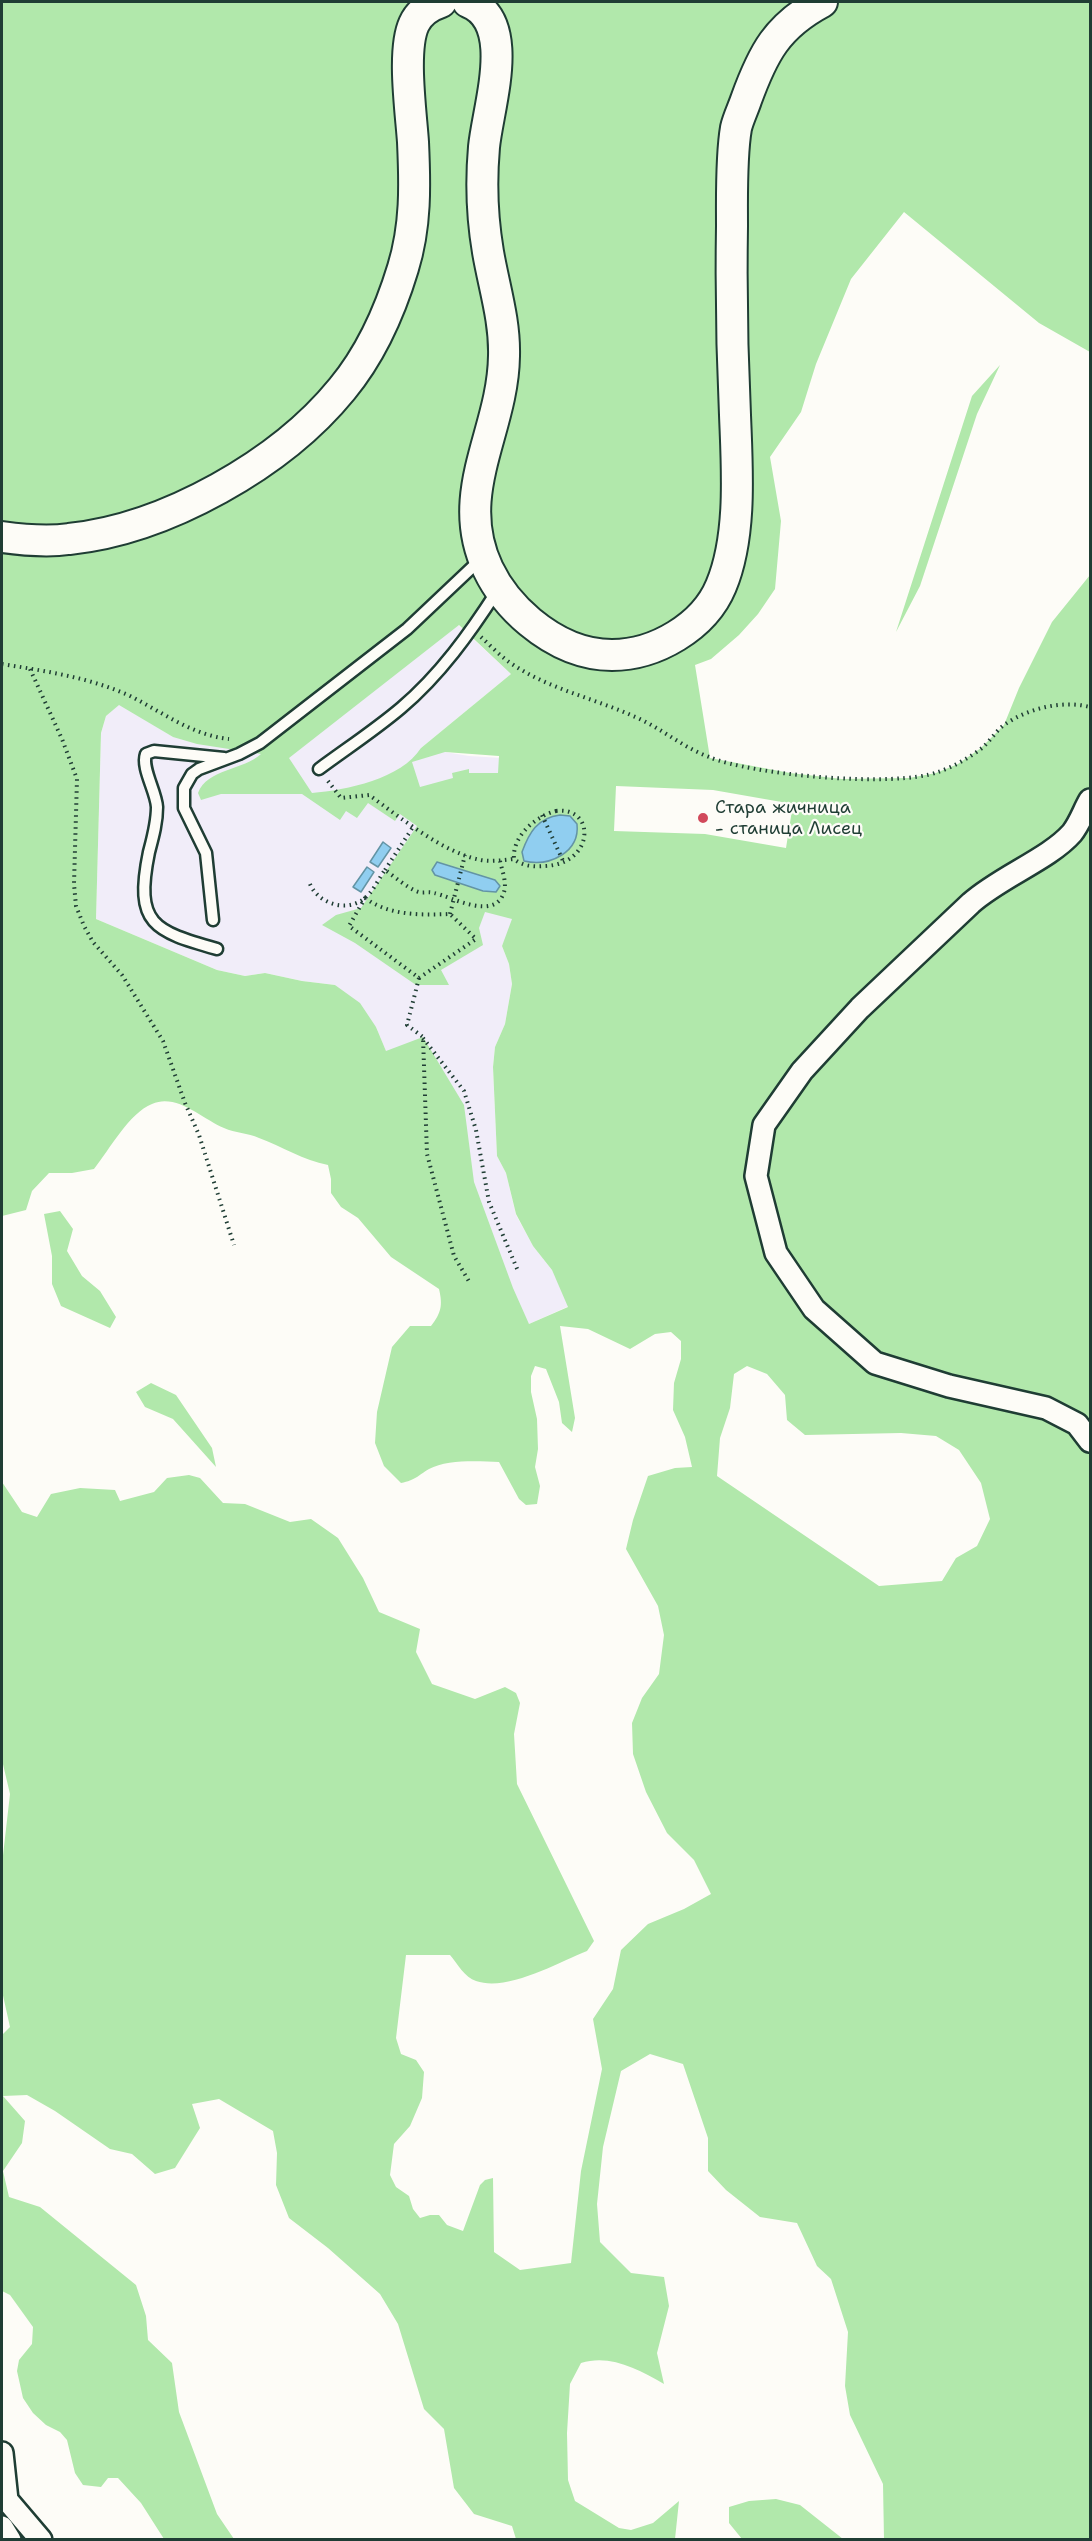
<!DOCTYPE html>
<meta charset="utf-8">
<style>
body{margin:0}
#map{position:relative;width:1092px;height:2541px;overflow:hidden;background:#fdfcf7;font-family:"Shantell Sans",sans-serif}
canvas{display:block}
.frame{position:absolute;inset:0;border:3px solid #1f3d34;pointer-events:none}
</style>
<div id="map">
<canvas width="1092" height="2541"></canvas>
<div class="frame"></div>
</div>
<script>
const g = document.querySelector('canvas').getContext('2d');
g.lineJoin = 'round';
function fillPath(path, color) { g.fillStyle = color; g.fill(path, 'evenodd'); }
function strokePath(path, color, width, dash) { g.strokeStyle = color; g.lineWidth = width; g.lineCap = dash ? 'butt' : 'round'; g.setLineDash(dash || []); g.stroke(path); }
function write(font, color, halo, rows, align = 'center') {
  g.font = font + ' "Shantell Sans",sans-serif'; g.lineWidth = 4.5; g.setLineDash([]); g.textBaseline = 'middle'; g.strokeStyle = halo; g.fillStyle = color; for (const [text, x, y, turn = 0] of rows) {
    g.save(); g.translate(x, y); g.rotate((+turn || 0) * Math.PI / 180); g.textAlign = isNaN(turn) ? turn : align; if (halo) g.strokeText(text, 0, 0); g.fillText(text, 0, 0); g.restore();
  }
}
fillPath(new Path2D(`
 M 445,613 L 511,674 L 421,748 L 469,756 L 586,763 L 502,946 L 509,964 L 512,984 L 505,1024 L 495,1047 L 493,1067 L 497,1156 L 506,1173 L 516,1215 L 533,1246 L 552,1270 L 569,1306 L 529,1324 L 404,1095 L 376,1027 L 335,985 L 302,981 L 265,973 L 245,976 L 217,970 L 96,919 L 101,733 L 106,716 L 119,704 L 173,737 Z`), '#f1edf9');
fillPath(new Path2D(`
 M 2,2 L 1090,2 L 1090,352 L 1039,323 L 904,212 L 851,279 L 816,364 L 801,412 L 770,457 L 781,521 L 775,589 L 758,614 L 739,635 L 711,659 L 695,665 L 710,758 L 790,773 L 842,779 L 909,778 L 936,773 L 958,764 L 981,748 L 1004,725 L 1019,688 L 1052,622 L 1090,575 L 1090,2539 L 884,2539 L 883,2484 L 850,2415 L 845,2386 L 848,2332 L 831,2279 L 817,2266 L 797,2223 L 760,2217 L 726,2190 L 708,2171 L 708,2138 L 683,2064 L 650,2054 L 621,2071 L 603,2147 L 597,2204 L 600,2242 L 631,2273 L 664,2277 L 669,2306 L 657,2353 L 664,2384 C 638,2369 610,2354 581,2363 L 570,2384 L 567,2433 L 568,2480 L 575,2501 L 619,2528 L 631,2530 L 653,2523 L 679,2501 L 675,2539 L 516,2539 L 512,2526 L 474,2514 L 454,2488 L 444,2429 L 424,2409 L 398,2324 L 380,2294 L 328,2248 L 289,2218 L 276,2185 L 277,2153 L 273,2131 L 219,2099 L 192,2104 L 200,2128 L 175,2168 L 155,2174 L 132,2154 L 110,2149 L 55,2111 L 27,2095 L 3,2096 L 25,2121 L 22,2143 L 3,2171 L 9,2197 L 40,2207 L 136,2285 L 146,2316 L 148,2340 L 172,2363 L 179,2412 L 217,2514 L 234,2539 L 164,2539 L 141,2503 L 118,2478 L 108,2478 L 101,2487 L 83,2485 L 75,2473 L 67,2440 L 60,2432 L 46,2425 L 33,2413 L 23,2398 L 17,2371 L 19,2360 L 32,2344 L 33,2327 L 10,2295 L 2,2291 L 2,2035 L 10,2027 L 2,1991 L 2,1864 L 10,1794 L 2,1760 L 2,1482 L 22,1512 L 37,1517 L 51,1494 L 80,1488 L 115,1490 L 120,1501 L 154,1492 L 167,1478 L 189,1475 L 200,1478 L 223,1503 L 245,1504 L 290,1522 L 311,1519 L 338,1538 L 363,1578 L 379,1612 L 420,1629 L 416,1652 L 432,1684 L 475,1699 L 505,1687 L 516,1693 L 520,1703 L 514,1734 L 517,1784 L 594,1941 L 587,1951 C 557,1963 507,1992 476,1981 C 465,1978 457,1963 450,1955 L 406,1955 L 396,2038 L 401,2054 L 416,2060 L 424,2072 L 422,2098 L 410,2126 L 394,2144 L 390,2175 L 396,2187 L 409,2196 L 413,2209 L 420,2218 L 430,2215 L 439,2215 L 447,2225 L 463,2231 L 480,2185 L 485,2180 L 493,2178 L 494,2252 L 520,2270 L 571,2263 L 581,2171 L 602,2069 L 593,2019 L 613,1989 L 621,1950 L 648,1924 L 684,1909 L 711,1894 L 694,1860 L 667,1833 L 646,1792 L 633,1754 L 632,1723 L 642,1698 L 659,1674 L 664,1635 L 658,1606 L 626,1549 L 633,1520 L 648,1476 L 675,1468 L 692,1467 L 685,1437 L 673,1410 L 674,1383 L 681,1359 L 681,1341 L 671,1332 L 655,1334 L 630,1349 L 588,1329 L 560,1326 L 575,1418 L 572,1432 L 562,1423 L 559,1402 L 546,1369 L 535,1366 L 531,1376 L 531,1392 L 537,1419 L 538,1449 L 535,1467 L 540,1486 L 537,1504 L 526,1505 L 519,1499 L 499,1462 C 479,1461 447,1459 429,1469 C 417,1476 416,1480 401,1483 L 384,1466 L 375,1443 L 377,1412 L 392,1347 L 410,1326 L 431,1326 C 441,1313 443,1306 439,1289 L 391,1257 L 358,1218 L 341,1207 L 331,1193 L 331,1179 L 328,1165 C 303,1160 283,1147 259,1138 C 248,1133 235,1133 224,1128 C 202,1119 177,1093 152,1104 C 129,1113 110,1149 94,1169 L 72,1173 L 49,1173 L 32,1191 L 26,1210 L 2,1216 ZM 459,625 L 511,674 L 421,748 C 401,779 347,790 312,793 L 289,758 ZM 119,705 L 173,737 L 197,744 L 261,754 C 244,770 207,769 198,793 L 201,800 L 221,794 L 302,794 L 340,820 L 346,811 L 357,818 L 368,803 L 395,821 L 400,814 L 417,826 L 361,908 L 336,915 L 322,925 L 355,943 L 416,985 L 449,985 L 441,970 L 483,945 L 479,928 L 485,912 L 512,919 L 502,946 L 509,964 L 512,984 L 505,1024 L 495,1047 L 493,1067 L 497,1156 L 506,1173 L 516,1214 L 533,1246 L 552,1270 L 568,1307 L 529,1324 L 513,1288 L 474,1182 L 464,1105 L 423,1037 L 386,1051 L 376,1027 L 360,1003 L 335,985 L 302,981 L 265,973 L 245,976 L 217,970 L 96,919 L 101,733 L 106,716 ZM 445,752 L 499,756 L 498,773 L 469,773 L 469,769 L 452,773 L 453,778 L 420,787 L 412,762 ZM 616,786 L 713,790 L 793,804 L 786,848 L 705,834 L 614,831 ZM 747,1366 L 767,1374 L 785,1395 L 787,1420 L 805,1435 L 901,1433 L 936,1436 L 959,1450 L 981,1483 L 990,1519 L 977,1546 L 956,1558 L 942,1581 L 879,1586 L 717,1476 L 720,1438 L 730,1408 L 734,1374 Z
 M 1000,365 L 977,414 L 920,586 L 896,632 L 972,396 Z
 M 60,1211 L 73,1229 L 67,1251 L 82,1276 L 100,1291 L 116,1317 L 110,1328 L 61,1306 L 52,1284 L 52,1256 L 44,1214 Z
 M 151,1383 L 176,1395 L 212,1448 L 216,1467 L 173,1419 L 145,1407 L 136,1392 Z
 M 776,2499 L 800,2505 L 843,2539 L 742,2539 L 729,2523 L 729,2507 L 749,2501 Z`), '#b1e8ab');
const water = new Path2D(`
 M 560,815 L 570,816 L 577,824 C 580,852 550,867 524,861 L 522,852 C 529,833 537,818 560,815 Z
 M 383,842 L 391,848 L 378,867 L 370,862 Z
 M 437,862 L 495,880 L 500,886 L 496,892 L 483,891 L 435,875 L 432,870 Z
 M 367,867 L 374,872 L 361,892 L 353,887 Z`);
fillPath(water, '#90cef0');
strokePath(water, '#6394a5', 1.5);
const service = new Path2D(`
 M 319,769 C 346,749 375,730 401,708 C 440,675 470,633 497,591
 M 213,920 L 206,853 L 184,808 L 184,788 L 192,774 L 199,769 L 239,754 L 260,743 L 407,629 L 481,559
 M 217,949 C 154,931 134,925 149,852 C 153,837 157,823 157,807 C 156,791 141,768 146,754 L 154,751 L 224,758`);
const minor = new Path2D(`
 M 1090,800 C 1084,810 1080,823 1072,833 C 1049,859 1000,877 971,903 L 860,1008 L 802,1071 L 764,1125 L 756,1176 L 776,1253 L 814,1309 L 875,1363 L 949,1386 L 1046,1408 L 1077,1424 L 1090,1441
 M 2,2453 L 7,2500 L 41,2540
 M 2,2527 L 10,2540`);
const secondary = new Path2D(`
 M 468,2 C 518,21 488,106 484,147 C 481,181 482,217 488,252 C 494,287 505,320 504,356 C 503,432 452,493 488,569 C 498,590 512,607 530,622 C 553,641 581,655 612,655 C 655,655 704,627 721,586 C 742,536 737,468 735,415 C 732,352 731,289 732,226 C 732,197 731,157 736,128 C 738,119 743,109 746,100 C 763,53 777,26 822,2
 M 2,537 C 24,540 47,542 69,539 C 166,529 281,464 342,389 C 371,354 390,311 403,268 C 416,226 415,185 413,142 C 411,112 402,50 414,24 C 419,13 429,6 441,2`);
strokePath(service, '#1f3d34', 15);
strokePath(minor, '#1f3d34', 26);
strokePath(secondary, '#1f3d34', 34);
strokePath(new Path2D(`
 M 481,637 C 491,646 501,657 512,664 C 549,689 593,698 633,716 C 660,727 682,747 709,757 C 752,775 895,788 938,772 C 953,767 969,758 982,748 C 990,741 996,731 1004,725 C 1028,708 1063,700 1090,707
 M 2,664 C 45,671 87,677 128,695 C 161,711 191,735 229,739
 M 30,669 L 62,739 L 77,779 L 74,884 L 76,906 L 84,926 L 93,942 L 122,975 L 163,1041 L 185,1103 L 199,1135 L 234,1245
 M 328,781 L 341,798 L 369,795 C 400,817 443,853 481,860 C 492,862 503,860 514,859
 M 556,811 C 596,806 595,864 545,866 C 534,867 522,866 514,859 C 512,836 536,816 556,811 Z
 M 542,815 L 564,863
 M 385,870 L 413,827
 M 310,884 C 319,905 349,913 366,897 C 374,890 379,878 385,870 C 395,877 405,886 416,891 C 422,894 427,891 434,893 C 450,896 495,922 504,892 C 507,883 502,870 500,861
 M 365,898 C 390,916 420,915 450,914 L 476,939 L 419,978 L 349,926 Z
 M 450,914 L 465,855
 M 419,978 L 407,1025 L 423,1037 L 427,1154 L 454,1256 L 470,1283
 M 423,1038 L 464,1091 L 476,1130 L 489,1202 L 518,1271`), '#1f3d34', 4, [1.5, 4.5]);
strokePath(service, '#fdfcf7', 10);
strokePath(minor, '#fdfcf7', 21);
strokePath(secondary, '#fdfcf7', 30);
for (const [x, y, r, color] of [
 [703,818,6,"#d1495b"]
]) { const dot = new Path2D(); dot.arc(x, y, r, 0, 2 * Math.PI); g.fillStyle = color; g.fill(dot); strokePath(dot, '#fdfcf7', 2); }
write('18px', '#1f3d34', '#fdfcf7', [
 ["Стара жичница",715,808],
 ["- станица Лисец",715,829]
], 'left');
</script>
